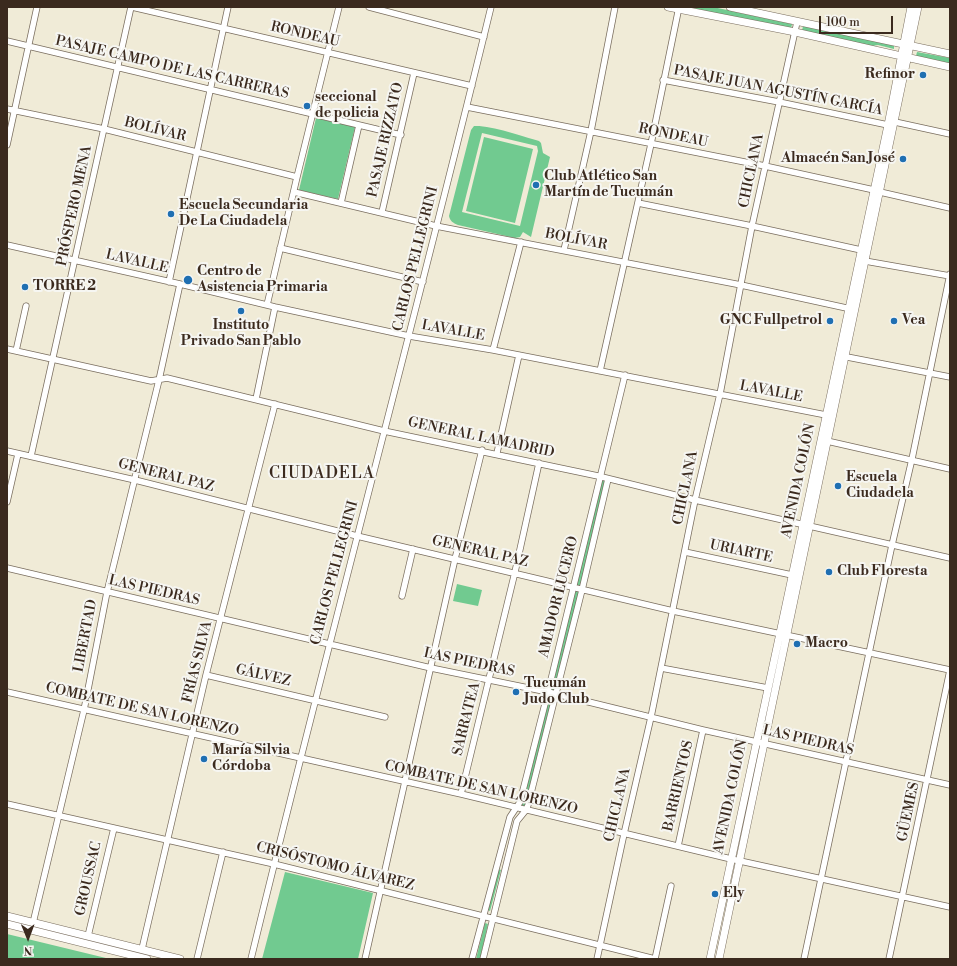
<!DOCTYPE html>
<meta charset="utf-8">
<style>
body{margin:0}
#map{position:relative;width:957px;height:966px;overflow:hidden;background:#f0ebd7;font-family:"Libre Bodoni",serif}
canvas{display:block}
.frame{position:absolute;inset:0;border:8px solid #3b2a1e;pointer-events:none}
.north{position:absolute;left:8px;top:918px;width:40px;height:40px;-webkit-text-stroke:3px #f6f6f2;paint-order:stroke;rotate:179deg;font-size:11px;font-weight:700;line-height:16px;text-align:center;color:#3b2a1e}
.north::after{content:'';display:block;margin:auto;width:14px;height:18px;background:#3b2a1e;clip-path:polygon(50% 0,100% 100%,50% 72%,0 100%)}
.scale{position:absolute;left:819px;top:16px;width:74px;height:18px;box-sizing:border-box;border:2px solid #3b2a1e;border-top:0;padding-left:5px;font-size:12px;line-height:14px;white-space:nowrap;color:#3b2a1e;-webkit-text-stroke:3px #f6f6f2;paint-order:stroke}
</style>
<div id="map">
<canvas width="957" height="966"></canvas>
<div class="frame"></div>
<div class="north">N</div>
<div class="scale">100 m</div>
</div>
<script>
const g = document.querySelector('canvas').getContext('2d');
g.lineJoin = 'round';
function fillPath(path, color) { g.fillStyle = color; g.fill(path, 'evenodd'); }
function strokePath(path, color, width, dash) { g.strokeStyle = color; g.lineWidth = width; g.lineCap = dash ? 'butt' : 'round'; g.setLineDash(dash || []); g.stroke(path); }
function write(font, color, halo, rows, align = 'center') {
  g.font = font + ' "Libre Bodoni",serif'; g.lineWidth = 4; g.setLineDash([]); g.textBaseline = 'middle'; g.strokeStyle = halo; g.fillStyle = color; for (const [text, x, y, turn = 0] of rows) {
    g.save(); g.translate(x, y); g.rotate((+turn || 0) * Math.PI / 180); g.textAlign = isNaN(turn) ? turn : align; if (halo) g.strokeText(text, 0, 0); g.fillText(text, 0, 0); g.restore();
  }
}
fillPath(new Path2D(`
 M 685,7 L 713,7 L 792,24 L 791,29 Z
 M 803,26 L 894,45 L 894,49 L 878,45 L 872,46 L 802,31 Z
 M 917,52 L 950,58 L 950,64 L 916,56 Z
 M 316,118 L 355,127 L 338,199 L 299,190 Z
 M 474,126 C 490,125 522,136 539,141 L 541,143 L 543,153 L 550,157 L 531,237 L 523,232 L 520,237 L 515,238 L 458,225 C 453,223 450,221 449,216 L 471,130 ZM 482,133 L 537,146 L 538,151 L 520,226 L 462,212 Z
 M 484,137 L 533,149 L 515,223 L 466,211 Z
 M 602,480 L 605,481 L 581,587 L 576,586 Z
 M 457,584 L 482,590 L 478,606 L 453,601 Z
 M 575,590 L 580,591 L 554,692 L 551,691 Z
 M 550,695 L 553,697 L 525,807 L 520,806 Z
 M 498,869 L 501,870 L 490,911 L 488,910 Z
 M 285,872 L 373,893 L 358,959 L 262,959 Z
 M 485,923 L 488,924 L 480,959 L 476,959 Z
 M 7,934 L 110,959 L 7,959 Z`), '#71ca90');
const minor = new Path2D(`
 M 132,7 L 472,86
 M 369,7 L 484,37
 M 7,41 L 401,135
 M 663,80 L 779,102 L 888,125
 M 467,107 L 765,166 L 874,190
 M 7,109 L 104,129 L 297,177
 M 895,122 L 950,134
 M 7,145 L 37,7
 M 294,192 L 436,226 L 741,285 L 851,309
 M 880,192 L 950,208
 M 341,203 L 359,125
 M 638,203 L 752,226 L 861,250
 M 382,212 L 414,73
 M 7,245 L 180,284 L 275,307 L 409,336 L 493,350 L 826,415
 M 280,248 L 423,282
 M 564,250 L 591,131 L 615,7
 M 865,261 L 950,276
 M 169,282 L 228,7
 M 267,305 L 297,177 L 339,7
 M 7,349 L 151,381 L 167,378 L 384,431 L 598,476 L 695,500 L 950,558
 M 493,350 L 521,242
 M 16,351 L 26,306
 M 842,356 L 950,377
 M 600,371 L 651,144 L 679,7
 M 256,399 L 275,307
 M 827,441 L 950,469
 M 7,451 L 135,480 L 357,536 L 673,611 L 950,670
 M 497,453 L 519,355
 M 31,456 L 131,7
 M 7,502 L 18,454
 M 685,552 L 792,575
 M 7,568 L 431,668 L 548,692 L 703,730 L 950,785
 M 402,596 L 413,549
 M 661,668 L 768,688
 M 206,675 L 385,717
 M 7,692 L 461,794 L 731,859 L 950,907
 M 461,794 L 515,572 L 539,463
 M 7,804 L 274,864 L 655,959
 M 678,846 L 703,730
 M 33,923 L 84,710 L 107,592 L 159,380 L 180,284
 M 88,936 L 114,828
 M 142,949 L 206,675 L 275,404
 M 197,959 L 223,852
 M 251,959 C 328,641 414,325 491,7
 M 365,959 L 455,559 L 482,450
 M 472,959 L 510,817 L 520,802 L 548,692 L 625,375
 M 483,959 L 517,821 L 526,810 L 528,805 L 582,590 L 608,479
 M 597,959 L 624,834 L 651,717 L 695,500 L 720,394 L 752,226 L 797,22
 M 655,959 L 671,886
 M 804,959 L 892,545 L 912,459 L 950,274
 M 889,959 L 950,670`);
const major = new Path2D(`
 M 668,7 L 795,32 L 950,67
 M 730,7 L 950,54
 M 7,916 L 180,959
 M 7,924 L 147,959
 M 710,959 L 780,633 L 888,125 L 911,7
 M 719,959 L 918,7`);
strokePath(minor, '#7a6e5f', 7);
strokePath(major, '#7a6e5f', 8);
strokePath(minor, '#fff', 5.5);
strokePath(major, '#fff', 7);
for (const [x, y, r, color] of [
 [923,75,4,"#1f6fb2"],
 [307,106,4,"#1f6fb2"],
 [903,159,4,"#1f6fb2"],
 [536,185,4,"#1f6fb2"],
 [171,214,4,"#1f6fb2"],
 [188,280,5,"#1f6fb2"],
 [25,287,4,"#1f6fb2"],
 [241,311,4,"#1f6fb2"],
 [830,321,4,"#1f6fb2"],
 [894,321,4,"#1f6fb2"],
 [838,486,4,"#1f6fb2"],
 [829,572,4,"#1f6fb2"],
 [797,644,4,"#1f6fb2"],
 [516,692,4,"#1f6fb2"],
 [204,759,4,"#1f6fb2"],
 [715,894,4,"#1f6fb2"]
]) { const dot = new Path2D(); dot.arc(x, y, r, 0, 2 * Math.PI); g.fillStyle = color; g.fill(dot); strokePath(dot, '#f6f6f2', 1.5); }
write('14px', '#3b2a1e', '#f6f6f2', [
 ["RONDEAU",305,35,13],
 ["PASAJE CAMPO DE LAS CARRERAS",172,68,13],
 ["PASAJE JUAN AGUSTÍN GARCÍA",778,91,11],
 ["BOLÍVAR",155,130,14],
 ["RONDEAU",673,136,12],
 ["PASAJE RIZZATO",386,140,-77],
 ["CHICLANA",752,171,-78],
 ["PRÓSPERO MENA",75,206,-78],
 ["BOLÍVAR",576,240,11],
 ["CARLOS PELLEGRINI",416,259,-76],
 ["LAVALLE",137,262,13],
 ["LAVALLE",453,331,10],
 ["LAVALLE",771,392,11],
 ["GENERAL LAMADRID",481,438,12],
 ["GENERAL PAZ",166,476,14],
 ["AVENIDA COLÓN",799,481,-78],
 ["CHICLANA",686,488,-78],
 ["GENERAL PAZ",480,552,13],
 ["URIARTE",741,552,12],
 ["CARLOS PELLEGRINI",335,573,-75],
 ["LAS PIEDRAS",154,591,13],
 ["AMADOR LUCERO",559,597,-76],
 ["LIBERTAD",86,636,-79],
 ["FRÍAS SILVA",198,662,-76],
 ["LAS PIEDRAS",469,663,12],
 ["GÁLVEZ",263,676,13],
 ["COMBATE DE SAN LORENZO",142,710,13],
 ["SARRATEA",467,719,-76],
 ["LAS PIEDRAS",808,741,13],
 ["BARRIENTOS",679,786,-77],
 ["COMBATE DE SAN LORENZO",481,788,13],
 ["AVENIDA COLÓN",731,797,-78],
 ["CHICLANA",618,805,-77],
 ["GÜEMES",909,812,-78],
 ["CRISÓSTOMO ÁLVAREZ",335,867,14],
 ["GROUSSAC",89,879,-77]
]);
write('bold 14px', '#3b2a1e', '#f6f6f2', [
 ["Refinor",915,75,"right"],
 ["seccional",315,98],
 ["de policia",315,114],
 ["Almacén San José",895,159,"right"],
 ["Club Atlético San",544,177],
 ["Martín de Tucumán",544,193],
 ["Escuela Secundaria",179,206],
 ["De La Ciudadela",179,222],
 ["Centro de",197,272],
 ["Asistencia Primaria",197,288],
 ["TORRE 2",33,287],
 ["GNC Fullpetrol",822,321,"right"],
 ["Vea",902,321],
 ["Instituto",241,326,"center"],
 ["Privado San Pablo",241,342,"center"],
 ["Escuela",846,478],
 ["Ciudadela",846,494],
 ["Club Floresta",837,572],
 ["Macro",805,644],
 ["Tucumán",524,684],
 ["Judo Club",524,700],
 ["María Silvia",212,751],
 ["Córdoba",212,767],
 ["Ely",723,894]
], 'left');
g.letterSpacing = '1px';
write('16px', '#3b2a1e', '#f6f6f2', [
 ["CIUDADELA",322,474]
]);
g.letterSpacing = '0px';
</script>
